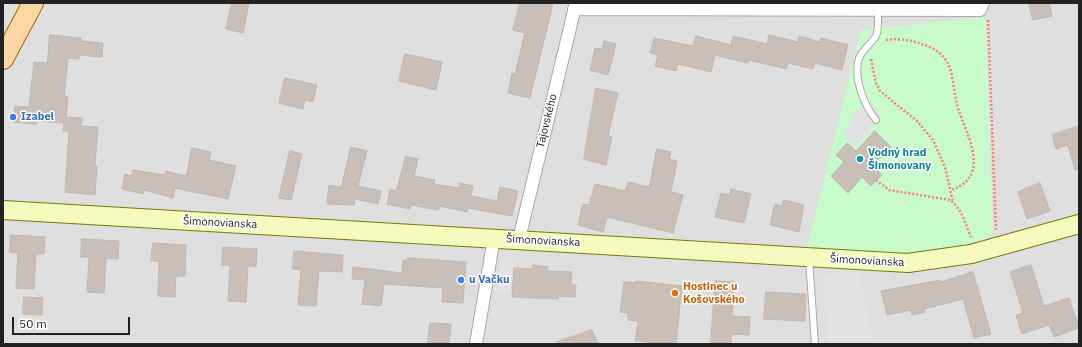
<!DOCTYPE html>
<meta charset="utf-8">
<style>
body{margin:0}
#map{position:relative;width:1082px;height:347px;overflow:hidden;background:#f2efe9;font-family:"IBM Plex Sans",sans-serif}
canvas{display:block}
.frame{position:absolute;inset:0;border:4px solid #222;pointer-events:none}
.scale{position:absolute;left:12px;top:317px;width:118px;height:18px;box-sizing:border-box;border:2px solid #222;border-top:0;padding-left:5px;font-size:12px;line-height:14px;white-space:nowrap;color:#222;-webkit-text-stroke:3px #fff;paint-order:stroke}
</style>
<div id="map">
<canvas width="1082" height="347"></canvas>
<div class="frame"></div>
<div class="scale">50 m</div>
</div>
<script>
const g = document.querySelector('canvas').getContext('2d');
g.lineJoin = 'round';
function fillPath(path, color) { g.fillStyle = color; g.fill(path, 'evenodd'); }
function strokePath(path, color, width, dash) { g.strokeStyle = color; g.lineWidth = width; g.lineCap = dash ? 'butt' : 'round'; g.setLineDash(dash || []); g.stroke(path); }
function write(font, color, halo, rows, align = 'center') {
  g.font = font + ' "IBM Plex Sans",sans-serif'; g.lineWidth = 3; g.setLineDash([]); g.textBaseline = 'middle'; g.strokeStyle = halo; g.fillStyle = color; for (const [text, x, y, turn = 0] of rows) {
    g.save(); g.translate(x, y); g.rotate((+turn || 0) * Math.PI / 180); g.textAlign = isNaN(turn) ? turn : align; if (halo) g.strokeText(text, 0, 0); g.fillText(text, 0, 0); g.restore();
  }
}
fillPath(new Path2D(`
 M 3,3 L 1079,3 L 1079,344 L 3,344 Z`), '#e0dfdf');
fillPath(new Path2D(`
 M 983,17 L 986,21 L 993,236 C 974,243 954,249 934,252 C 894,259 847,250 807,247 L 861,30 Z`), '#c8facc');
fillPath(new Path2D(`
 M 869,99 L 882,117 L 855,148 L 844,136 L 856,111 Z
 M 501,256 L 514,257 L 510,294 L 497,293 Z
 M 845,272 L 860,273 L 874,344 L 828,344 L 823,276 Z`), '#e2e2e2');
const building = new Path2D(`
 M 232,3 L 249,3 L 243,33 L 226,29 Z
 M 520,3 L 553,3 L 530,98 L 508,93 L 512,73 L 515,74 L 525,33 L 513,30 Z
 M 1029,3 L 1049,3 L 1052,16 L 1033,20 Z
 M 50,35 L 81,38 L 81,41 L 103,43 L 102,57 L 79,55 L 79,59 L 68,58 L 64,96 L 68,97 L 66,117 L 82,118 L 81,126 L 98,127 L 95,166 L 97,166 L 95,195 L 65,192 L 69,132 L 63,131 L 64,123 L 37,121 L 36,124 L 13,122 L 15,106 L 29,107 L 34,62 L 47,63 Z
 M 769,35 L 798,42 L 799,36 L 820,42 L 821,38 L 848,45 L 842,70 L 815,63 L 813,69 L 788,63 L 786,69 L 749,60 L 748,63 L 715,55 L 711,72 L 678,64 L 676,71 L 655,66 L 658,55 L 650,53 L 654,38 L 693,46 L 696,36 L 731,45 L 733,36 L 767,44 Z
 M 604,41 L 616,44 L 608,75 L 590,70 L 595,48 L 602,49 Z
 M 405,54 L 442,62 L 436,90 L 399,81 Z
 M 285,78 L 317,85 L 313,102 L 305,100 L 303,109 L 279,103 Z
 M 596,88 L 618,93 L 608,136 L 612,137 L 606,165 L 584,159 Z
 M 1079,126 L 1079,169 L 1075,170 L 1068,145 L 1056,149 L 1052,135 Z
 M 875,131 L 891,147 L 872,166 L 882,175 L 871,186 L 862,177 L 848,193 L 831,176 L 844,162 L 836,155 L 847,143 L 856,151 Z
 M 351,147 L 367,151 L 358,186 L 381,191 L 378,204 L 355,199 L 354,205 L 327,204 L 329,185 L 341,187 Z
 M 192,148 L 211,152 L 209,160 L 236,166 L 228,199 L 175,188 L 173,198 L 144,190 L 143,194 L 122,189 L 125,174 L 131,176 L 133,170 L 165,175 L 166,171 L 186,176 Z
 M 657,149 L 671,152 L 669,159 L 677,161 L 671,192 L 683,195 L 673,233 L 607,217 L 603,232 L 578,225 L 583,204 L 589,205 L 595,184 L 625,191 L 628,182 L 649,187 Z
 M 290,151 L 302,154 L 291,200 L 279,198 Z
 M 406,156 L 418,159 L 414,176 L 435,180 L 434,184 L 459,188 L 460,183 L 473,186 L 471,196 L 497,201 L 500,187 L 518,191 L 512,216 L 468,208 L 467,212 L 439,206 L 439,210 L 411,205 L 410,209 L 387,204 L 390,189 L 396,191 Z
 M 1040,183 L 1050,211 L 1027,219 L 1018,192 Z
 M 731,189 L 751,194 L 744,223 L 715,217 L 721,193 L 730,195 Z
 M 784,200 L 804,205 L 799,232 L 770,225 L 775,204 L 782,206 Z
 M 11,235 L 45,237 L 44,254 L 36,254 L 34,289 L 16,288 L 18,253 L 10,252 Z
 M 82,239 L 119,241 L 118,259 L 106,258 L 104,293 L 87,292 L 89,257 L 81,257 Z
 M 153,243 L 186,245 L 185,276 L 176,276 L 175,297 L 158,296 L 159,261 L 151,261 Z
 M 223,247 L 257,249 L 256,267 L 248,266 L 246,302 L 228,301 L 230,265 L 222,265 Z
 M 294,251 L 343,255 L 342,272 L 319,271 L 316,306 L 298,305 L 301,270 L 293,269 Z
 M 408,258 L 466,262 L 463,303 L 442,302 L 443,288 L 384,284 L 381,306 L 362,304 L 365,280 L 352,279 L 353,267 L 402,273 L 403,260 L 407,260 Z
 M 533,265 L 548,267 L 548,271 L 572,272 L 571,284 L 576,285 L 575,297 L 558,296 L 558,299 L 512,297 L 514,268 L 533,269 Z
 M 1031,265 L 1044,306 L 1069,298 L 1079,328 L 1054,337 L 1049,325 L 1022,334 L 1016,315 L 1023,313 L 1010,272 Z
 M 973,272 L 991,334 L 974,338 L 963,299 L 924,309 L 925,312 L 912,315 L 911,310 L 887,315 L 881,291 L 940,280 L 940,282 Z
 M 636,281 L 682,286 L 676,344 L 645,344 L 644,341 L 635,341 L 638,321 L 628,320 L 628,313 L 620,312 L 624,282 L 636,283 Z
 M 715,281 L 734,282 L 732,316 L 750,317 L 749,335 L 731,334 L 731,344 L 711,344 Z
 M 766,292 L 806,294 L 805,321 L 764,319 Z
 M 24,297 L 43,298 L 42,315 L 23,314 Z
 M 430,323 L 451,324 L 449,344 L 428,344 Z
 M 592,330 L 598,344 L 557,344 L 557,342 Z`);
fillPath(building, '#c7bfb8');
strokePath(building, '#c4b6ab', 1);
const lane = new Path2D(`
 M 876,120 C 864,105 853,78 859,58 C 863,49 871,44 876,36 C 879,29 878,18 878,11
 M 809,259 L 815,344`);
const street = new Path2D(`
 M 574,9 L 980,10 L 983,3
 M 519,239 L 576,3
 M 476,344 L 494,238`);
const secondary = new Path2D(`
 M 3,210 L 908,263 L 971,254 L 1079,224`);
const primary = new Path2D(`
 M 3,59 L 33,3`);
strokePath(lane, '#a9a9a9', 8);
strokePath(street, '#a9a9a9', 14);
strokePath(secondary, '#707d05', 20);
strokePath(primary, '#a06b00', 22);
strokePath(new Path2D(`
 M 988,20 L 996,231
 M 886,40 C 897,38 911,40 922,44 C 959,56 949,81 959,111 C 968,137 991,177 951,190
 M 871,59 L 876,83 L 880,91 L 917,121 L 933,140 L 945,167 L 953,202
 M 876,180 L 889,190 L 950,200 C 962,209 965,223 971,237`), '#fa8072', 2.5, [2, 2]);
strokePath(lane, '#fff', 6);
strokePath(street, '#fff', 12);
strokePath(secondary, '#f7fabf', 18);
strokePath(primary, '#fcd6a4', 20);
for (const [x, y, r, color] of [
 [13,117,4,"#3f7fe0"],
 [860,159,4,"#0f9aa8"],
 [461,280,4,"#3f7fe0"],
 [675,293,4,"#e8710a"]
]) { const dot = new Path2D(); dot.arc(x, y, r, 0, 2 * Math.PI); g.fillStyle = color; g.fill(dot); strokePath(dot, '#fff', 1.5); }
write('bold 11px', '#366cbe', '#fff', [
 ["Izabel",21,117],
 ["u Vačku",469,280]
], 'left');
write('11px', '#222', '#fff', [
 ["Tajovského",547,121,-76],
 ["Šimonovianska",220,223,3],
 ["Šimonovianska",543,241,3],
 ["Šimonovianska",867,261,3]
]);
write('bold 11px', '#0d838f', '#fff', [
 ["Vodný hrad",868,153],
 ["Šimonovany",868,166]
], 'left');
write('bold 11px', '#c56008', '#fff', [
 ["Hostinec u",683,287],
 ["Košovského",683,300]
], 'left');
</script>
